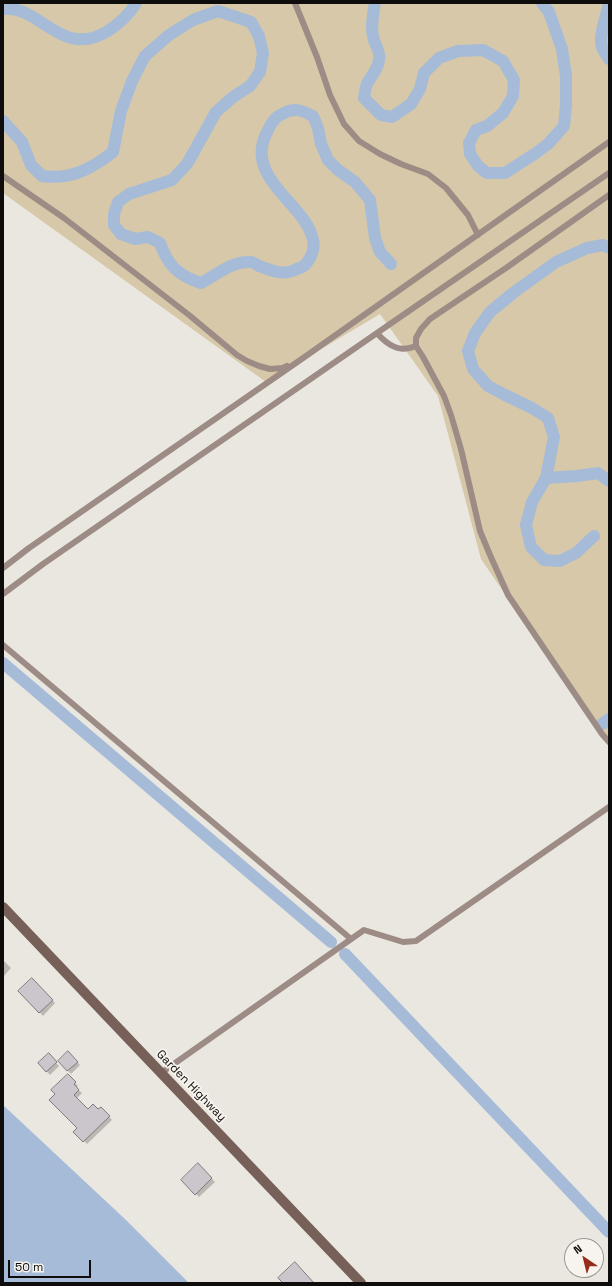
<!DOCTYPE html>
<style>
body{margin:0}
#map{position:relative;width:612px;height:1286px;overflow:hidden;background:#eae7e1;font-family:"Space Grotesk",sans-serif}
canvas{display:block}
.frame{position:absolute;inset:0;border:4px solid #0e0d0b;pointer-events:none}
.north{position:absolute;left:564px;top:1238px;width:40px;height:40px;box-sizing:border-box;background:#f7f4ee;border:1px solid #9a9893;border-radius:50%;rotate:325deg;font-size:11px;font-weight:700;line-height:16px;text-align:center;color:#0e0d0b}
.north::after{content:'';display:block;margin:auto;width:14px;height:18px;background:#952c1c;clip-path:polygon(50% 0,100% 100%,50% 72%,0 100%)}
.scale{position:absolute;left:8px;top:1260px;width:83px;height:18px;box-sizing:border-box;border:2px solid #0e0d0b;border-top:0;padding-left:5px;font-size:12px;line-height:14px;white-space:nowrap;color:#0e0d0b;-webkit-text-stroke:3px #f7f4ee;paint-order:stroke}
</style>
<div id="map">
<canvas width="612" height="1286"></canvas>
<div class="frame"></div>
<div class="north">N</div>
<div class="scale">50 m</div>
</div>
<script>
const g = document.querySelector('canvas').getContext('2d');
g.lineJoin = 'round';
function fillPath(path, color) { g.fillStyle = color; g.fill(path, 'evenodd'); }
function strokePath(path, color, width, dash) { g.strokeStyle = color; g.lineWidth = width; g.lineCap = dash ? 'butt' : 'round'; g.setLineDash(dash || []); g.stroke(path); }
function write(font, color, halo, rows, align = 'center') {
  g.font = font + ' "Space Grotesk",sans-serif'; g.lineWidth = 3.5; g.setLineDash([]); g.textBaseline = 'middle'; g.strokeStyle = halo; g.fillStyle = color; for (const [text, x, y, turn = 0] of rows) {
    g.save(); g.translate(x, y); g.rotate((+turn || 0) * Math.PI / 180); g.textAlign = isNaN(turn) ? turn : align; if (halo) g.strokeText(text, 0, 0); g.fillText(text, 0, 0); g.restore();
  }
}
fillPath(new Path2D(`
 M 3,3 L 609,3 L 609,746 L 481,559 L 438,396 L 380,314 L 266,382 L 3,193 Z`), '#d6c8a8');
fillPath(new Path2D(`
 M 3,1105 L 126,1220 L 189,1283 L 3,1283 Z`), '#a5bbd8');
fillPath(new Path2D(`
 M 3,960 L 11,968 L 4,976 L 3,975 Z
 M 32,979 L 55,1003 L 43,1016 L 20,991 Z
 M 68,1052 L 80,1065 L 71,1074 L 59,1061 Z
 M 49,1055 L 59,1066 L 50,1075 L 39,1063 Z
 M 68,1075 L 78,1086 L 76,1088 L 82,1093 L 76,1099 L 88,1110 L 98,1111 L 101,1108 L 112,1120 L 87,1144 L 75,1132 L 78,1128 L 56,1094 Z
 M 198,1165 L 215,1182 L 199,1197 L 182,1180 Z`), '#0003');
strokePath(new Path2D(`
 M 375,3 C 373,14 370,29 374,40 C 376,47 381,53 379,60 C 378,69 372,75 368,82 C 365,87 365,93 364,98 L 381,115 L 392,117 L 411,104 L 420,89 L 424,73 L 439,58 L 458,51 L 483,50 L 503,61 L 514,80 L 513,96 L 503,113 L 487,126 L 476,130 L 469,143 L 470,154 L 478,166 L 487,173 L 505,173 L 536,153 L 548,144 L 564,126 L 566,105 L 566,76 L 562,49 L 549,12 L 542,3
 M 609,3 C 607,15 598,36 602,47 C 603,51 607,55 609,59
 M 3,9 C 40,4 61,60 108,31 C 120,23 129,15 136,3
 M 3,121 L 22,142 L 31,165 L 42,176 C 71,180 91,169 113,152 L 121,111 L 132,81 L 145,56 L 169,35 L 193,20 L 218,11 L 251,22 L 259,36 L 263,53 L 260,72 L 250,86 L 233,97 L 216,112 L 187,164 L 172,180 L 129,194 L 118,202 L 114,214 L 114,225 L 121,234 L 135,239 L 148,237 L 160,243 C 168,266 179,276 201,283 C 216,275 231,262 248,262 C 252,261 256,264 259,266 C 272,271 284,276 297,269 C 300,268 303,267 305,265 C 311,258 315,249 313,240 C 306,203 243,179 267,132 C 270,125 275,117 282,114 C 294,107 301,110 313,116 L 318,128 L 321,144 L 328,160 L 338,170 L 355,182 L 370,200 L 375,238 L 380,252 L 391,264
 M 609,248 L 603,245 L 587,248 L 556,262 L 513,293 L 490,312 L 475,333 L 468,351 L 473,369 L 488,386 L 505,395 L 532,408 L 548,418 L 554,437 L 546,478 L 577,476 L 598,473 L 609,481
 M 546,478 L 532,502 L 526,525 L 531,547 L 544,560 L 560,561 L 576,553 L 594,536
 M 3,663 L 331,942
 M 602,724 L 609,719
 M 345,954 L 609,1232`), '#a5bbd8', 12);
const building = new Path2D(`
 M 32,978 L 53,1000 L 39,1013 L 18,991 Z
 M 68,1051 L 78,1062 L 67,1071 L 58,1061 Z
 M 49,1053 L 57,1062 L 46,1072 L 38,1063 Z
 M 68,1074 L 76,1082 L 74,1084 L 79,1090 L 74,1095 L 88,1109 L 93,1104 L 98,1109 L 101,1107 L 110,1116 L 83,1142 L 73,1132 L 77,1128 L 49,1100 L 55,1094 L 51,1090 Z
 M 198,1163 L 212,1178 L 195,1195 L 181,1180 Z
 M 295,1262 L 314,1283 L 283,1283 L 278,1278 Z`);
fillPath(building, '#cbc6cb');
strokePath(building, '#7f7a7f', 1);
strokePath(new Path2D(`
 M 295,3 L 317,57 L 330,95 L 344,124 L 359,141 L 380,154 L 401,164 L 428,174 L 446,188 L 468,215 L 478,235
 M 3,176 L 64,218 L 189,315 L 237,355 L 247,361 L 259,366 L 270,369 L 283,368 L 287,366
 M 609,195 L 506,268 L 430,319 L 421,329 L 416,338 L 416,346 L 423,357 L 444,396 L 451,415 L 461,449 L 480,531 L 490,555 L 508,595 L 602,734 L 609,742
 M 377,333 L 609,173
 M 3,568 L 29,548 L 306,356 L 609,142
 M 3,594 L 43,564 L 377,333 C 388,346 400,353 416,346
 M 3,645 L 351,939
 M 161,1073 L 364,930 L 403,942 L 416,941 L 609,807`), '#9c8c85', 6);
strokePath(new Path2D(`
 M 3,907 L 361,1283`), '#776057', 10);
write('12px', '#0e0d0b', '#f7f4ee', [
 ["Garden Highway",191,1086,46]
]);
</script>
